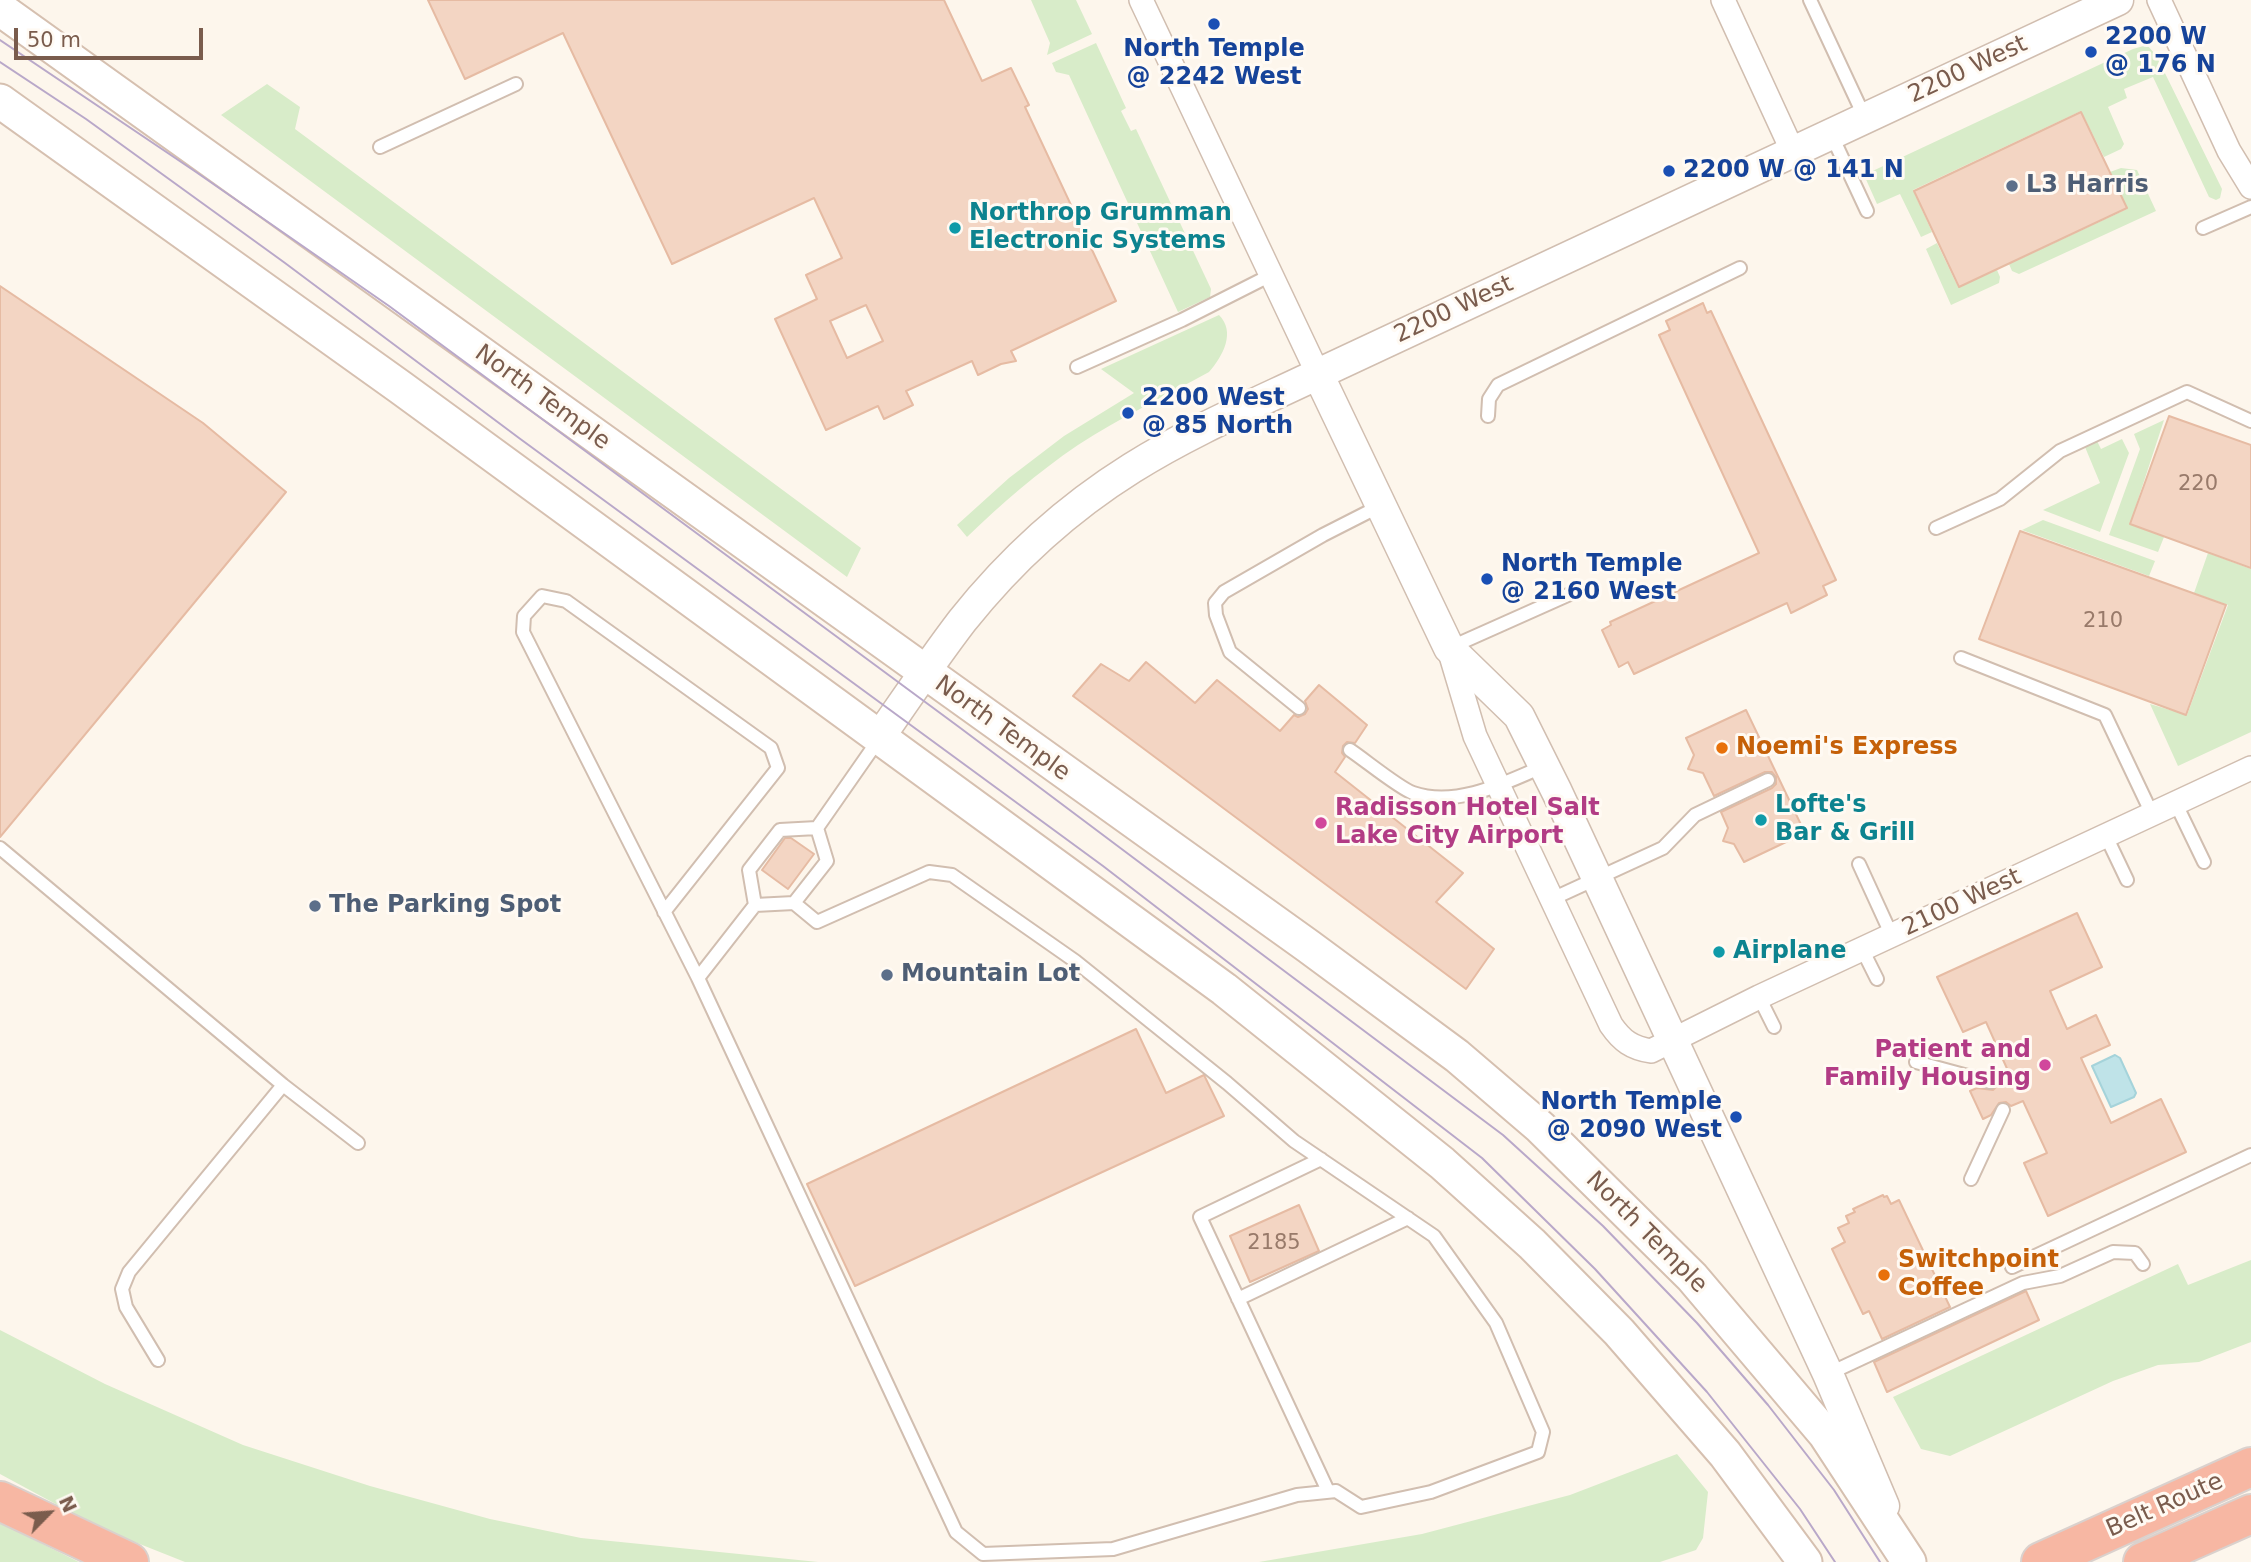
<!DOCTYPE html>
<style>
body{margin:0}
#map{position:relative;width:2251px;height:1562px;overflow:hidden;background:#fdf6ec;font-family:"DejaVu Sans",sans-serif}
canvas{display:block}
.north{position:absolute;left:14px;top:1478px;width:70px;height:70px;-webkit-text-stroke:5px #fffaf3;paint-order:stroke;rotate:65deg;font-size:19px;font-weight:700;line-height:28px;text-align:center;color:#7a5c4d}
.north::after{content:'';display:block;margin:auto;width:24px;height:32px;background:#7a5c4d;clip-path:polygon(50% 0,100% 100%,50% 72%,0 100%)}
.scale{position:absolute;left:14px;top:28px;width:189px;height:32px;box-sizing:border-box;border:4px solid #7a5c4d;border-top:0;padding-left:9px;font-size:21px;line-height:24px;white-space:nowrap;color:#7a5c4d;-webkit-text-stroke:5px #fffaf3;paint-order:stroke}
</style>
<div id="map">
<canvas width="2251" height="1562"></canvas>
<div class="north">N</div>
<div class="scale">50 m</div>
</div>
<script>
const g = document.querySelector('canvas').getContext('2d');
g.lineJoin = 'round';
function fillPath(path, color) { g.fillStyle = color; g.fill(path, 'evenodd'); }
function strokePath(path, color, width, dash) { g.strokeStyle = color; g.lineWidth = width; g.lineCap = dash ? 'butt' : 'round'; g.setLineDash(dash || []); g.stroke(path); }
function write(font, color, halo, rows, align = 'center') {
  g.font = font + ' "DejaVu Sans",sans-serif'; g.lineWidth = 6; g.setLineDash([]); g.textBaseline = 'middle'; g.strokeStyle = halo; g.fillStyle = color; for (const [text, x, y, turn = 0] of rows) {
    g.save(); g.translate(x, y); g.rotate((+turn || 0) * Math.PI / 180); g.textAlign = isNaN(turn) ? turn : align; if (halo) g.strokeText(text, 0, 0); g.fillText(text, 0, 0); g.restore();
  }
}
fillPath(new Path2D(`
 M 1031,0 L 1076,0 L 1092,34 L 1047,55 L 1050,43 Z
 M 1096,43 L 1126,108 L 1121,111 L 1131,131 L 1136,129 L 1211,289 L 1210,297 L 1178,312 L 1069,75 L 1056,72 L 1052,63 Z
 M 2147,45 L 2156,55 L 2222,189 L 2220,198 L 2216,200 L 2209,197 L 2153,77 L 2124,89 L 2127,98 L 2108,107 L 2124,144 L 2121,149 L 2104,157 L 2081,111 L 1913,190 L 1932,232 L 1921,237 L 1900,194 L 1877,204 L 1864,175 L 2133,49 Z
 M 267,84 L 300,107 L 295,129 L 861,548 L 847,577 L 221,115 Z
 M 2121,168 L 2137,170 L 2156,211 L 2019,274 L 2012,271 L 2009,264 L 2127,209 L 2110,172 Z
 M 1937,243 L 1958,287 L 1997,270 L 2000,277 L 1999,283 L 1951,305 L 1926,249 Z
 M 1219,315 C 1236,332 1223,356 1209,372 C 1165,396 1120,418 1078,445 C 1038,472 1001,504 967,537 L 957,525 L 1009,478 L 1064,436 L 1134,393 L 1101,369 Z
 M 2164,420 L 2130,524 L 2164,537 L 2158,552 L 2109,535 L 2140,449 L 2134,434 Z
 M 2122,439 L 2129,453 L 2100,532 L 2043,510 L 2100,483 L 2085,447 L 2097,441 L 2101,449 Z
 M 2043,520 L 2155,561 L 2149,576 L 2022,530 Z
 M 2208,553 L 2251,569 L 2251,732 L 2178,766 L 2150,704 L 2187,715 L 2228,605 L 2194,593 Z
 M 2251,1260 L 2251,1342 L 2199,1362 L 2158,1365 L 2113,1381 L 1950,1456 L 1921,1449 L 1893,1397 L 2178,1264 L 2188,1285 Z
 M 0,1330 L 105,1384 L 243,1445 L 370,1486 L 490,1519 L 581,1538 L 818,1562 L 185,1562 L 102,1529 L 0,1474 Z
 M 1677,1454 L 1708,1492 L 1703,1538 L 1696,1550 L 1660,1562 L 1259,1562 L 1422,1534 L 1570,1495 Z
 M 0,1523 L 79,1562 L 0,1562 Z`), '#d8ecc9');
const water = new Path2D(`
 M 2115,1055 L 2120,1058 L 2136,1093 L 2134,1097 L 2111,1107 L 2092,1066 Z`);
fillPath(water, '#bfe3e8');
strokePath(water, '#a5d3da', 2);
const building = new Path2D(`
 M 428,0 L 944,0 L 982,81 L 1011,68 L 1029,105 L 1025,107 L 1116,301 L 1011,351 L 1016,361 L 1001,364 L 978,375 L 972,361 L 906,391 L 913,405 L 884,419 L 878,406 L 826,430 L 775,319 L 817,299 L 806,275 L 842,258 L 814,198 L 672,264 L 563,33 L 465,79 ZM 866,305 L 883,341 L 847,358 L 830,321 Z
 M 2081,112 L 2127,208 L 1959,287 L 1914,191 Z
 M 0,286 L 203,423 L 286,492 L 0,837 Z
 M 1703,303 L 1707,313 L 1711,311 L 1836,580 L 1823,586 L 1827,595 L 1791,613 L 1787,603 L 1634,674 L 1628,662 L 1619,667 L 1602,630 L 1611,625 L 1610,622 L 1759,553 L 1659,335 L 1670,330 L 1666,321 Z
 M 2169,416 L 2251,445 L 2251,568 L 2130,524 Z
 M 2020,531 L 2226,605 L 2186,715 L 1979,639 Z
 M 1146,662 L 1195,703 L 1217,680 L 1280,731 L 1294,715 L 1298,717 L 1305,714 L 1308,709 L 1305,701 L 1319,685 L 1367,725 L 1355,743 L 1347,742 L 1343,746 L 1342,753 L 1345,757 L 1335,772 L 1463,873 L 1436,902 L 1494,949 L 1466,989 L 1073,696 L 1101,664 L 1129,681 Z
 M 1746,710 L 1805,833 L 1744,862 L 1734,844 L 1723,841 L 1728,828 L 1721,812 L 1772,788 L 1776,784 L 1776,777 L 1772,772 L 1765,772 L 1714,796 L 1703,773 L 1688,769 L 1694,755 L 1686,738 Z
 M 785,838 L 791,838 L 814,854 L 788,889 L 762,870 Z
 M 2077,913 L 2102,967 L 2050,991 L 2067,1029 L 2096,1015 L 2110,1045 L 2081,1058 L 2111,1123 L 2161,1099 L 2186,1152 L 2048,1216 L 2024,1163 L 2047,1153 L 2023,1101 L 2011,1106 L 2006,1102 L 1999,1103 L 1991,1115 L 1983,1119 L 1970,1091 L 1977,1088 L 1993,1090 L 1998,1085 L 1998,1078 L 2009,1073 L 1986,1022 L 1963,1032 L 1937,977 Z
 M 1136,1029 L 1166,1093 L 1204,1075 L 1224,1116 L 855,1286 L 807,1184 Z
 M 1883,1195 L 1884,1197 L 1887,1196 L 1891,1204 L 1899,1200 L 1950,1307 L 1882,1339 L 1869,1311 L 1863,1314 L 1832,1249 L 1845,1242 L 1838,1228 L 1849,1223 L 1846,1216 L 1855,1212 L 1853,1209 Z
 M 1299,1205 L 1319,1251 L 1250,1282 L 1230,1236 Z
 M 2026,1291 L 2039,1320 L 1887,1392 L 1874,1362 Z`);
fillPath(building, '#f3d5c3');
strokePath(building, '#e6bba3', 2);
const service = new Path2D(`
 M 1810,0 L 1865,118
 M 1831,134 L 1867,211
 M 380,147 L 516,84
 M 2203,228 L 2251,207
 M 1077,367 L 1182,320 L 1271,275
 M 1488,416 L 1489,399 L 1498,385 L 1740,268
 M 1936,528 L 2000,499 L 2060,451 L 2187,392 L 2251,421
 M 1449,648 L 1570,594
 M 1961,658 L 2105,715 L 2152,814
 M 1299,708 L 1230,652 L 1216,615 L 1215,603 L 1224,592 L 1323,535 L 1380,506
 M 1350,750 C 1365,760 1399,788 1413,793 C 1456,808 1505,783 1544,766
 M 2176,804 L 2204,862
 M 817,828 L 827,861 L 794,903 L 755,905 L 749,870 L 780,830 Z
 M 817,828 L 879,739
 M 2106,836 L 2127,880
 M 0,848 L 283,1085 L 358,1143
 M 1859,864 L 1892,936
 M 1552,899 L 1663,848 L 1695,815 L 1768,780
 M 755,905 L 698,978 L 956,1532 L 983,1554 L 1113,1549 L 1297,1495 L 1336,1491 L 1361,1507 L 1431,1492 L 1538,1452 L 1543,1432 L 1496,1323 L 1434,1236 L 1294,1141 L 1227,1083 L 1075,961 L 952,875 L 929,872 L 817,922 L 794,903
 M 664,912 L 778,768 L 771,748 L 566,601 L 542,596 L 524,616 L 523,632 L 698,978
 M 1862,949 L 1877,979
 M 1759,997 L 1774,1027
 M 1916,1062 L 1990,1082
 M 1321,1159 L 1200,1217 L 1328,1491
 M 1971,1179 L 2003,1110
 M 2012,1267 L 2251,1155
 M 1238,1299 L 1408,1218
 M 158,1360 L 126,1307 L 122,1289 L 129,1272 L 283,1085
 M 1828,1374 L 2023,1283 L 2060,1276 L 2113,1252 L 2135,1253 L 2143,1264`);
const minor = new Path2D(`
 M 1141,0 L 1318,374
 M 1723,0 L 1793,152
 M 2159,0 L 2229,151 L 2251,187
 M 1449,649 L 1475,736 L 1611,1025 C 1622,1041 1632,1048 1651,1051 L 1759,997 L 2251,768`);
const tertiary = new Path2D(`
 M 1318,374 L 1449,648 L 1519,716 L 1557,792 L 1828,1374 L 1884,1506
 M 879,738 C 906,699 933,659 962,621 C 1009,562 1068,508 1132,468 C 1191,431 1255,404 1318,374 L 2118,0`);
const secondary = new Path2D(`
 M 0,9 L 1308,946 L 1457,1056 L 1540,1127 L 1692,1277 L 1825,1434 L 1909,1562
 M 0,101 L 400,387 L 1224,989 L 1442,1163 L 1532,1244 L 1619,1332 L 1725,1454 L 1805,1562`);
const motorway = new Path2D(`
 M 0,1501 L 129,1562
 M 2041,1562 L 2251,1467
 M 2143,1562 L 2251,1514`);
strokePath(service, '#d1beb0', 16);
strokePath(minor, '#d1beb0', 26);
strokePath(tertiary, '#d1beb0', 33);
strokePath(secondary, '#d6c0b0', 37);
strokePath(motorway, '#dad1cd', 42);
strokePath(service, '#fff', 12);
strokePath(minor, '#fff', 23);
strokePath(tertiary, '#fff', 30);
strokePath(secondary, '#fff', 33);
strokePath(motorway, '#f7b7a3', 38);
strokePath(new Path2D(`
 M 0,40 L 196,172 L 389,306 L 959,727 L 1503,1135 L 1603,1226 L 1697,1323 L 1768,1405 L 1834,1490 L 1880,1562
 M 0,62 L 86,119 L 285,263 L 519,438 L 1103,866 L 1482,1158 L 1595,1269 L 1707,1392 L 1800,1509 L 1835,1562`), '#b9a8c9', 2);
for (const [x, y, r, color] of [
 [1214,24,7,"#1a4fb4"],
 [2091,52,7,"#1a4fb4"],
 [1669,171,7,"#1a4fb4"],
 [2012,186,7,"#5c6f8a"],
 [955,228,7,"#0f9aa8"],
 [1128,413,7,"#1a4fb4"],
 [1487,579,7,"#1a4fb4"],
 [1722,748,7,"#e8710a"],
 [1761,820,7,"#0f9aa8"],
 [1321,823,7,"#d1479c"],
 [315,906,7,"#5c6f8a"],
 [1719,952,7,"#0f9aa8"],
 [887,975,7,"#5c6f8a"],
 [2045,1065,7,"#d1479c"],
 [1736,1117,7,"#1a4fb4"],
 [1884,1275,7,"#e8710a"]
]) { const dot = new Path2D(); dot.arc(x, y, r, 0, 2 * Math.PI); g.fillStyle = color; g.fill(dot); strokePath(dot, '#fffaf3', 2.5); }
write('21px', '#987a6a', null, [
 ["220",2198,485],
 ["210",2103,622],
 ["2185",1274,1244]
]);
write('bold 24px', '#164399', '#fffaf3', [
 ["2200 W",2105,38],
 ["@ 176 N",2105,66],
 ["North Temple",1214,50,"center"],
 ["@ 2242 West",1214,78,"center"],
 ["2200 W @ 141 N",1683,171],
 ["2200 West",1142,399],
 ["@ 85 North",1142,427],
 ["North Temple",1501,565],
 ["@ 2160 West",1501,593],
 ["North Temple",1722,1103,"right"],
 ["@ 2090 West",1722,1131,"right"]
], 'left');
write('24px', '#7a5c4d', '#fffaf3', [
 ["2200 West",1968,70,-25],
 ["2200 West",1454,310,-25],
 ["North Temple",542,398,36],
 ["North Temple",1002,729,36],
 ["2100 West",1962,903,-25],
 ["North Temple",1646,1233,45],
 ["Belt Route",2165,1506,-24]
]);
write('bold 24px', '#4e5e75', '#fffaf3', [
 ["L3 Harris",2026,186],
 ["The Parking Spot",329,906],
 ["Mountain Lot",901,975]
], 'left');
write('bold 24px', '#0d838f', '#fffaf3', [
 ["Northrop Grumman",969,214],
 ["Electronic Systems",969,242],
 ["Lofte's",1775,806],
 ["Bar & Grill",1775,834],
 ["Airplane",1733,952]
], 'left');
write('bold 24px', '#c56008', '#fffaf3', [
 ["Noemi's Express",1736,748],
 ["Switchpoint",1898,1261],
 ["Coffee",1898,1289]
], 'left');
write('bold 24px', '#b23c85', '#fffaf3', [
 ["Radisson Hotel Salt",1335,809],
 ["Lake City Airport",1335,837],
 ["Patient and",2031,1051,"right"],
 ["Family Housing",2031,1079,"right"]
], 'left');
</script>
